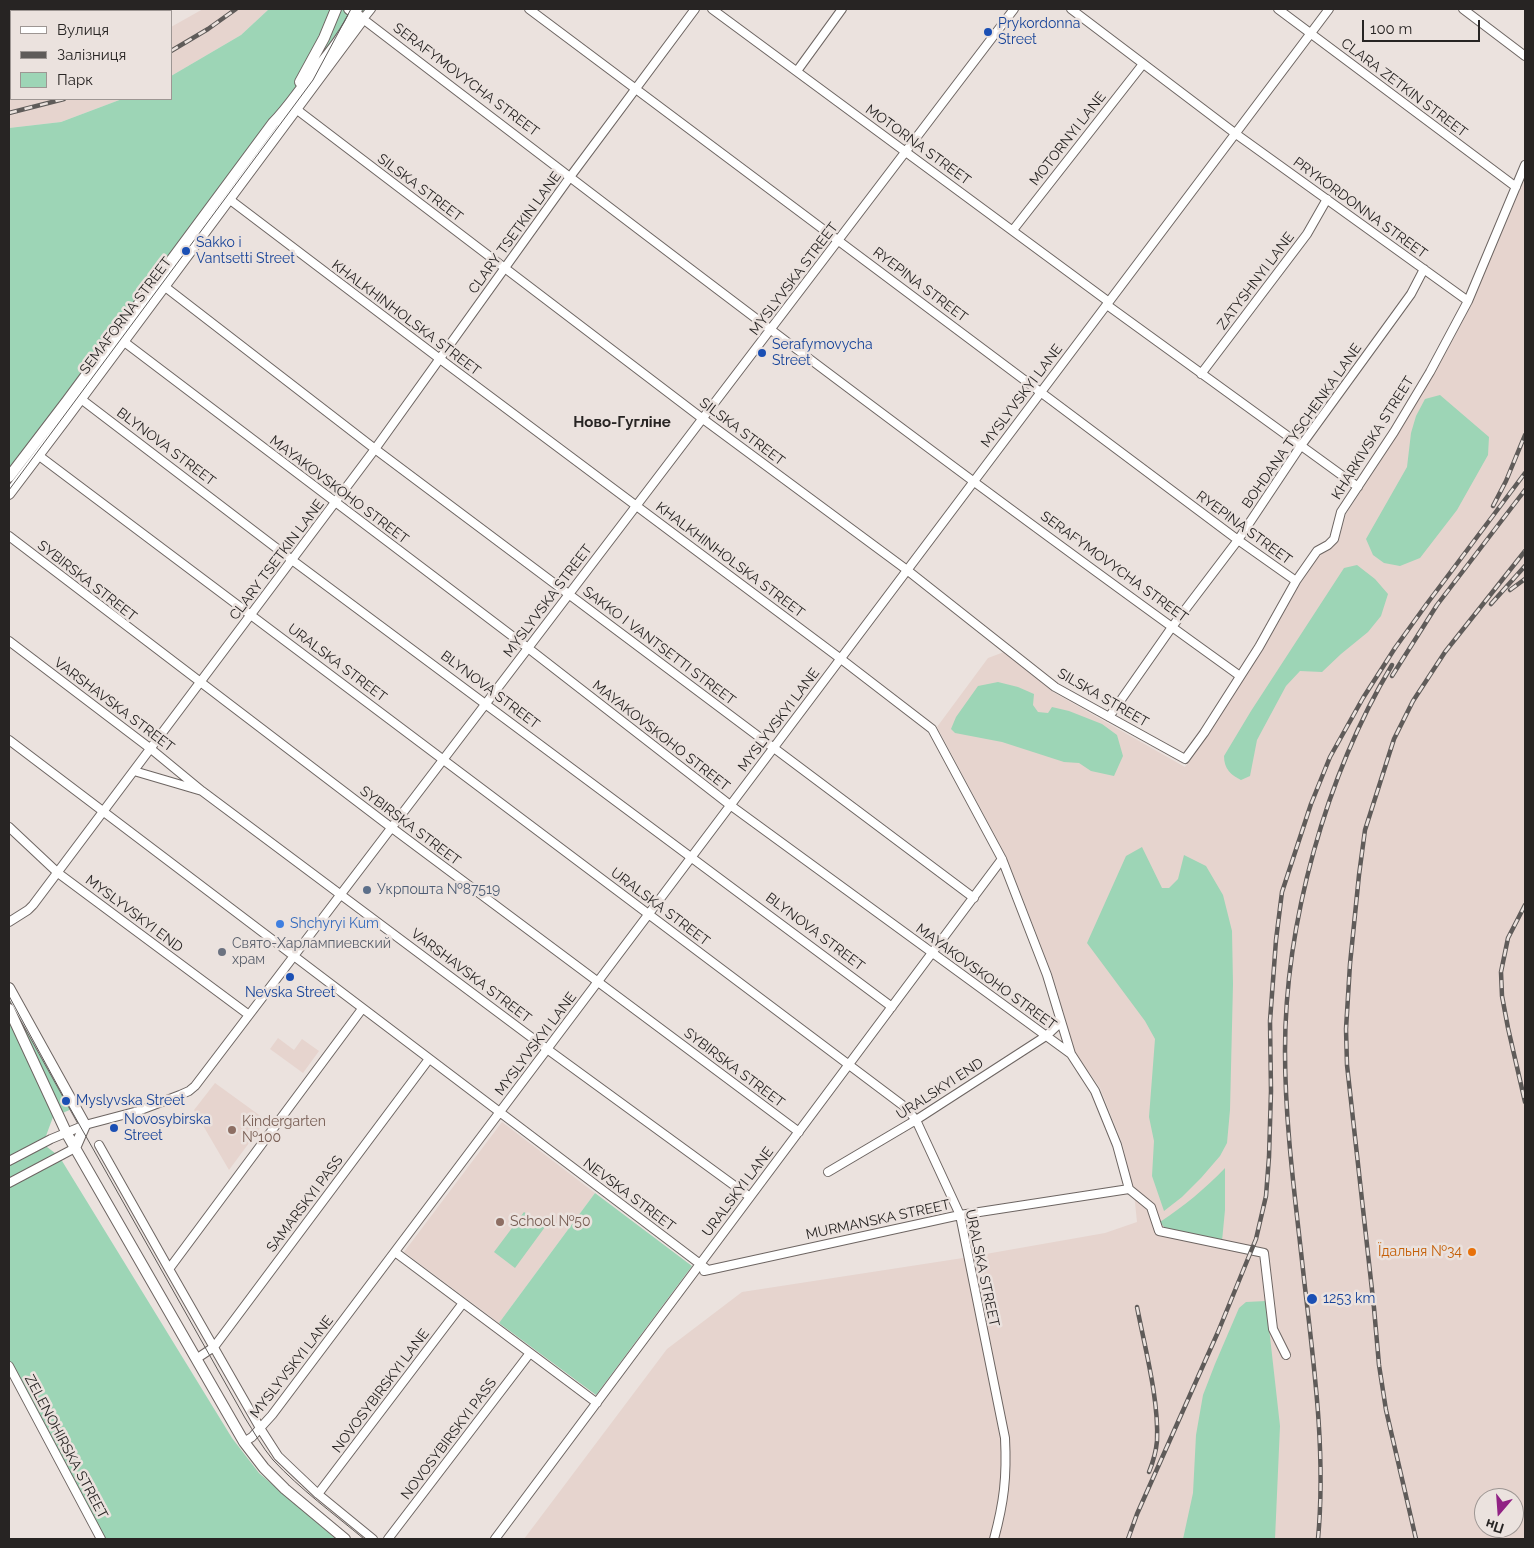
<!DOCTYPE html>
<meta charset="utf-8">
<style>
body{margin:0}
#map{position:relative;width:1534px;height:1548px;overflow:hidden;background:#ebe2de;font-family:Raleway,sans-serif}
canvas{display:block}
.frame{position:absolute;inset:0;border:10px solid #272423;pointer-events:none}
.legend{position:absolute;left:10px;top:10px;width:162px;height:90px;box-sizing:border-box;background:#ebe2de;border:1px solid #9d9693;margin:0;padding:6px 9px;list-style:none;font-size:15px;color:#272423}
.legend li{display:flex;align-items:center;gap:10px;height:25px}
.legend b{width:25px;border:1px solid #9d9693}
.north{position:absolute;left:1474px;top:1488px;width:50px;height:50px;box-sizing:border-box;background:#ebe2de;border:1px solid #9d9693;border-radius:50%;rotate:198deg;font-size:14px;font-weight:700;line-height:20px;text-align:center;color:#272423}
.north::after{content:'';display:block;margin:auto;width:18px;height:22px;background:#912284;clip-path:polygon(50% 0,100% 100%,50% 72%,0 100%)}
.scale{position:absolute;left:1362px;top:20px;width:118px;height:22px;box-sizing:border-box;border:2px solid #272423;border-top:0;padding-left:6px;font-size:15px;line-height:18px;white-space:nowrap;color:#272423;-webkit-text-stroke:4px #ebe2de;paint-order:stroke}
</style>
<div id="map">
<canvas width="1534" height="1548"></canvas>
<div class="frame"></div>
<ul class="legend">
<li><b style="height:6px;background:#fff"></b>Вулиця</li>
<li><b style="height:6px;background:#5f5b59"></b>Залізниця</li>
<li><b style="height:14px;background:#9dd5b6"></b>Парк</li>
</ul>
<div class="north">Пн</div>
<div class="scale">100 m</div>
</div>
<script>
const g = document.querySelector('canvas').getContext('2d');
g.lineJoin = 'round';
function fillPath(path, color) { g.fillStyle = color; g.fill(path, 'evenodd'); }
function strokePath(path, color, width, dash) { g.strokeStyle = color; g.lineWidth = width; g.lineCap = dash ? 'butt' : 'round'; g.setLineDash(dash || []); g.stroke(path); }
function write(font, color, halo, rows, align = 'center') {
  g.font = font + ' Raleway,sans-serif'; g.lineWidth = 5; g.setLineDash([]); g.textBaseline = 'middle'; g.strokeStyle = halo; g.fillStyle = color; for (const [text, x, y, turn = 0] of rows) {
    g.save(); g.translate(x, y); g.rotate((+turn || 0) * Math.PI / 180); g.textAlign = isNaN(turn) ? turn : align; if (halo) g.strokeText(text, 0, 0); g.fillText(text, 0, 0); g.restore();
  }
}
fillPath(new Path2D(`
 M 203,9 L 269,9 L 241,35 L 171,76 L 171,27 Z
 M 11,85 L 11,99 L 122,99 L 61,122 L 9,128 L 9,86 Z
 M 1525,178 L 1525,1539 L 524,1539 L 667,1349 L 742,1292 L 963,1258 L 1105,1233 L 1137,1222 L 1134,1193 L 1122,1143 L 1100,1088 L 1075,1052 L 1052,974 L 1006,856 L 937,727 L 988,658 L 1004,652 L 1053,692 L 1185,767 L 1207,736 L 1263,649 L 1300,584 L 1320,554 L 1331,548 L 1338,542 L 1346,514 L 1398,434 L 1454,338 L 1472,302 ZM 1484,1498 L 1514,1498 L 1514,1528 L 1484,1528 Z
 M 278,1038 L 294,1050 L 302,1039 L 319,1051 L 303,1073 L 270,1049 Z
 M 215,1083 L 266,1120 L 229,1170 L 194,1110 Z
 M 502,1122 L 595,1193 L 499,1323 L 404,1252 Z`), '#e6d4ce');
fillPath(new Path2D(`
 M 9,9 L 116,9 L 107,11 L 11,11 L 11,21 L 9,21 Z
 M 269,9 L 372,9 L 299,111 L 9,501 L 9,128 L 61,122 L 122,99 L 171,99 L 171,76 L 241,35 Z
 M 1440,395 L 1489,437 L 1488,455 L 1457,510 L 1420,558 L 1400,566 L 1384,563 L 1373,555 L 1366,539 L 1407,467 L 1411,433 L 1416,416 L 1425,399 Z
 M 1357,565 L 1375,579 L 1388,594 L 1381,616 L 1368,632 L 1341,654 L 1322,672 L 1300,671 L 1286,686 L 1257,740 L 1250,776 L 1241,780 C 1231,775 1224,769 1224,756 L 1251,711 L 1344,568 Z
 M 998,682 L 1018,687 L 1034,694 L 1033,705 L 1038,712 L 1048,713 L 1052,707 L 1069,711 L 1102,724 L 1117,735 L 1123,756 L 1114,776 L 1091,771 L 1079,763 L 1064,762 L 1002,742 L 955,733 L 951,729 L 956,717 L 978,686 Z
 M 1142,847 L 1162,888 L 1169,888 L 1178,879 L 1184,855 L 1206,866 L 1223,895 L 1232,931 L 1233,984 L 1230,1110 L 1227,1143 L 1220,1156 L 1201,1178 L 1182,1197 L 1164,1211 L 1152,1176 L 1154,1141 L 1149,1117 L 1155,1039 L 1145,1021 L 1087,943 L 1126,856 Z
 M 9,988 L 79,1106 L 53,1117 L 43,1144 L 59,1156 L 232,1438 L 259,1473 L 336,1539 L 101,1539 L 9,1366 Z
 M 1225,1168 L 1225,1210 L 1222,1241 L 1165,1228 L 1160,1222 C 1184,1206 1205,1189 1225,1168 Z
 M 595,1193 L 692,1266 L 596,1395 L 499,1323 Z
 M 524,1212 L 545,1227 L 515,1268 L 494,1252 Z
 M 1266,1301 L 1280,1426 L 1275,1539 L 1183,1539 L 1193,1493 L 1196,1435 L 1203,1395 L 1215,1364 L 1239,1308 L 1246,1302 Z`), '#9dd5b6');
const minor = new Path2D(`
 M 371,9 L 363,19 C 653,241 943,463 1240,676
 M 529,9 L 1238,540 L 1296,581
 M 712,9 L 1109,302
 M 1071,9 L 1236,134 L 1468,301
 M 1278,9 L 1516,187
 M 1463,9 L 1525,56
 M 797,71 L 842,9
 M 296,109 L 703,419 L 907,570 L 1055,687 L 1185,759 L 1204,733 L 1259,647 L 1296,581 L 1317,551 L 1328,545 L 1334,539 L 1341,512 L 1394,432 L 1430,372 L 1468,301 L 1525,165
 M 229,199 L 440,359 L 841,659 L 932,729 L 1002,859 L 1047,975 L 1071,1054
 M 1013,230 L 1143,64
 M 164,286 L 375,449 L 974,898
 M 1107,305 L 1358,487
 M 123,341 L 528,648 L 730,805 L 1071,1054 L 1095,1091 L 1117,1145 L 1129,1189
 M 1201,374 L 1307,234 L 1327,199
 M 81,399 L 292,560 L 892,1007
 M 38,455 L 905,1107 L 916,1120 L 960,1215 L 1005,1438 C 1007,1477 1004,1502 994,1539
 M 9,536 L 384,822 L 799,1132
 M 9,641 L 151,749 L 202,791 L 134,771
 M 1109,717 L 1172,627 L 1238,540 L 1300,447 L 1411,294 L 1424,269
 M 9,740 L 708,1270
 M 202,791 L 547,1049 L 750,1197
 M 9,827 L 58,873 L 249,1015
 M 9,922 L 28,910 L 33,905 L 375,449 L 570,177 L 695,9
 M 99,1145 L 169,1269 L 362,1009
 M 9,1161 L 51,1139 L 85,1125 L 138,1111 L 180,1095 L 189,1091 L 195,1086 L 1014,9
 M 828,1172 L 916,1120 L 1046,1036 L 1061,1022
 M 9,1183 L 75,1148
 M 1129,1189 L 1151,1207 L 1159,1231 L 1264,1253 L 1273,1329 L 1286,1355
 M 395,1252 L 597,1403
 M 169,1269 L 260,1428 L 278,1456 L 318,1494 L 373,1539
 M 704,1271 L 960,1215 L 1129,1189
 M 196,1359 L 214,1347 L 429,1059
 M 9,1366 L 101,1539
 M 244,1442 L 252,1437 L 272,1415 L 1329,9
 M 318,1494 L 463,1303
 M 388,1539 L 530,1353
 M 495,1539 L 1002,859`);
const major = new Path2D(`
 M 300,82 L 324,38 L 336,9
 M 9,477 L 67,401 L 273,123 C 287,109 298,92 310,77 C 327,56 346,34 357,9
 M 9,494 L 65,420 L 363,19 L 349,9
 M 9,988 L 85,1125 L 75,1148
 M 9,1009 L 67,1134 L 244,1442 L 264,1468 L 285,1489 L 345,1539`);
strokePath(minor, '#6d6562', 10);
strokePath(major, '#6d6562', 12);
strokePath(minor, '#fff', 8);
strokePath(major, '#fff', 10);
strokePath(new Path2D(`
 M 9,490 L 313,80 L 351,9
 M 9,996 L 66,1101 L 245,1418 C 254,1432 262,1447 273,1460 C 300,1489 334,1514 364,1539`), '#5f5b59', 1);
const rail = new Path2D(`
 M 171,51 L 208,29 L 236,9
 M 9,113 L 64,99
 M 1493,506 L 1506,481 L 1525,435
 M 1510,590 L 1525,579
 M 1491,604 L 1525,566
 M 1392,676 L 1437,605 L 1525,490
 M 1525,905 L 1508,938 L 1501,972 L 1502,996 L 1508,1028 L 1525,1102
 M 1137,1307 C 1145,1348 1159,1400 1157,1441 C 1156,1452 1153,1462 1149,1472
 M 1128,1539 L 1137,1514 L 1218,1332 L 1256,1239 L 1266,1196 L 1269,1157 L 1271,1091 L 1270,1021 L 1276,940 L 1282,892 L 1311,804 L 1330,757 L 1363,698 L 1395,648 L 1426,605 L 1525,473
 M 1318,1539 C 1326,1452 1314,1366 1304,1279 C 1296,1204 1285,1127 1285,1051 C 1285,923 1326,775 1392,665
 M 1416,1539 L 1386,1410 L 1379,1365 L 1374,1308 L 1347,1065 L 1346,1029 L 1350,964 L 1359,875 L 1365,830 L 1394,739 L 1413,701 L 1445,652 L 1525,551`);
strokePath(rail, '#5f5b59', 4.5);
strokePath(rail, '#ebe2de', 2.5, [8]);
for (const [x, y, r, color] of [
 [988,32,5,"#1a4fb4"],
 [186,251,5,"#1a4fb4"],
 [762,353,5,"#1a4fb4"],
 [367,890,5,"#5c6f8a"],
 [280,924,5,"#3f7fe0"],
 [222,952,5,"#6b7280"],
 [290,977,5,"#1a4fb4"],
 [66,1101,5,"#1a4fb4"],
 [114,1128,5,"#1a4fb4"],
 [232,1130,5,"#8d6e63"],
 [500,1222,5,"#8d6e63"],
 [1472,1252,5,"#e8710a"],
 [1312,1299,6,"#1a4fb4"]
]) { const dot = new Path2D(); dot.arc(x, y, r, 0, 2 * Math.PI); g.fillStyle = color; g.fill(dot); strokePath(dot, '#ebe2de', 2); }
write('14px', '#164399', '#ebe2de', [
 ["Prykordonna",998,24],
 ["Street",998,40],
 ["Sakko i",196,243],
 ["Vantsetti Street",196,259],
 ["Serafymovycha",772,345],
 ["Street",772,361],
 ["Nevska Street",290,993,"center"],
 ["Myslyvska Street",76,1101],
 ["Novosybirska",124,1120],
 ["Street",124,1136],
 ["1253 km",1323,1299]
], 'left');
write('14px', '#272423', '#ebe2de', [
 ["SERAFYMOVYCHA STREET",466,80,37],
 ["CLARA ZETKIN STREET",1404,88,37],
 ["MOTORNYI LANE",1068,139,-52],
 ["MOTORNA STREET",918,145,36],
 ["SILSKA STREET",420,188,37],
 ["PRYKORDONNA STREET",1360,208,36],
 ["CLARY TSETKIN LANE",515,233,-54],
 ["MYSLYVSKA STREET",794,279,-53],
 ["ZATYSHNYI LANE",1256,281,-53],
 ["RYEPINA STREET",920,285,37],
 ["SEMAFORNA STREET",126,316,-53],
 ["KHALKHINHOLSKA STREET",406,318,37],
 ["MYSLYVSKYI LANE",1022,396,-53],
 ["BOHDANA TYSCHENKA LANE",1302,426,-55],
 ["SILSKA STREET",742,432,37],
 ["KHARKIVSKA STREET",1373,438,-58],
 ["BLYNOVA STREET",166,447,37],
 ["MAYAKOVSKOHO STREET",339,490,37],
 ["RYEPINA STREET",1244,528,36],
 ["CLARY TSETKIN LANE",277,560,-53],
 ["KHALKHINHOLSKA STREET",730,560,37],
 ["SERAFYMOVYCHA STREET",1114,567,36],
 ["SYBIRSKA STREET",87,581,38],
 ["MYSLYVSKA STREET",548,601,-53],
 ["SAKKO I VANTSETTI STREET",659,646,37],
 ["URALSKA STREET",337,663,37],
 ["BLYNOVA STREET",490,690,37],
 ["SILSKA STREET",1103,698,30],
 ["VARSHAVSKA STREET",114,705,37],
 ["MYSLYVSKYI LANE",779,720,-53],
 ["MAYAKOVSKOHO STREET",661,736,38],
 ["SYBIRSKA STREET",410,826,37],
 ["URALSKA STREET",660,907,37],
 ["MYSLYVSKYI END",134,914,37],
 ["BLYNOVA STREET",815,932,37],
 ["VARSHAVSKA STREET",471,976,37],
 ["MAYAKOVSKOHO STREET",986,977,36],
 ["MYSLYVSKYI LANE",536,1044,-53],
 ["SYBIRSKA STREET",734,1068,37],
 ["URALSKYI END",940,1089,-33],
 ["URALSKYI LANE",738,1192,-53],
 ["NEVSKA STREET",629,1195,37],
 ["SAMARSKYI PASS",305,1204,-53],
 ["MURMANSKA STREET",878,1220,-12],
 ["URALSKA STREET",982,1268,78],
 ["MYSLYVSKYI LANE",292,1367,-52],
 ["NOVOSYBIRSKYI LANE",381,1391,-53],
 ["NOVOSYBIRSKYI PASS",449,1439,-53],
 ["ZELENOHIRSKA STREET",66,1447,62]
]);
write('14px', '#4e5e75', '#ebe2de', [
 ["Укрпошта №87519",377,890]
], 'left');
write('14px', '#366cbe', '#ebe2de', [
 ["Shchyryi Kum",290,924]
], 'left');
write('14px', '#5b616d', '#ebe2de', [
 ["Свято-Харлампиевский",232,944],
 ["храм",232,960]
], 'left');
write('14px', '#785e54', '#ebe2de', [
 ["Kindergarten",242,1122],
 ["№100",242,1138],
 ["School №50",510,1222]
], 'left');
write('14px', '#c56008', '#ebe2de', [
 ["Їдальня №34",1462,1252]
], 'right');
write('bold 15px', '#272423', '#ebe2de', [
 ["Ново-Гугліне",622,422]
]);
</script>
